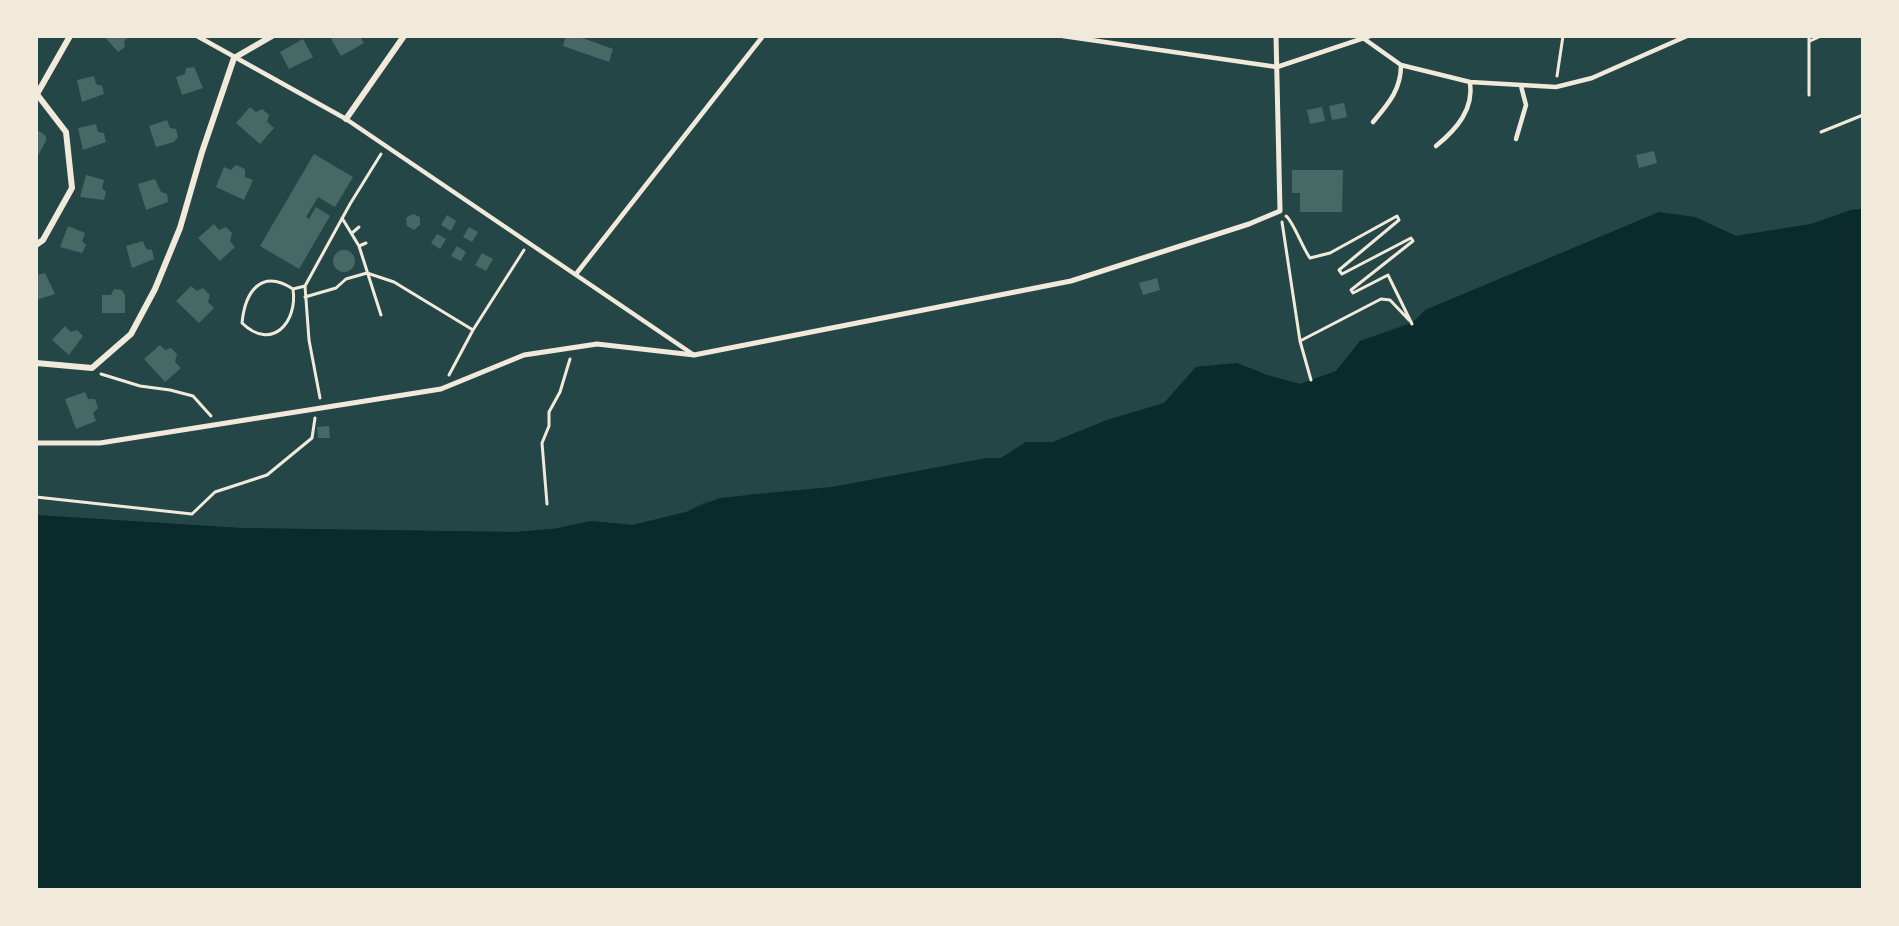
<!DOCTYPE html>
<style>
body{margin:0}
#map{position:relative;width:1899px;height:926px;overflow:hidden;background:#0f3d3e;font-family:"Source Sans 3",sans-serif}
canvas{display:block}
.frame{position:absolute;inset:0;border:38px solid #f1e9da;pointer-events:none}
</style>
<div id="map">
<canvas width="1899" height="926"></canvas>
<div class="frame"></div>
</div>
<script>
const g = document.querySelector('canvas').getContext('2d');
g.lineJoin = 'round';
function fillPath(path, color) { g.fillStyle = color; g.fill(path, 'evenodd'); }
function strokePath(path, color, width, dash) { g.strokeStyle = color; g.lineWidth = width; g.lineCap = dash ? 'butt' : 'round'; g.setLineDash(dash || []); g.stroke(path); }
fillPath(new Path2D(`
 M 36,36 L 1863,36 L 1863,209 L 1851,210 L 1811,224 L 1736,236 L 1695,217 L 1360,341 L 1336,371 L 1300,384 L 1267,375 L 1237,363 L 1196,367 L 1164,403 L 1107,420 L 1053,442 L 1026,442 L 1001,458 L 987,458 L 832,487 L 752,494 L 705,502 L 686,512 L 633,525 L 591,521 L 553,529 L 515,532 L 240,528 L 36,515 Z`), '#244646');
fillPath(new Path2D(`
 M 1863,209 L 1863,890 L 36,890 L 36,515 L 240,528 L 515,532 L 553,529 L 591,521 L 633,525 L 686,512 L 720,498 L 832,487 L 987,458 L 1001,458 L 1026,442 L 1053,442 L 1107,420 L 1164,403 L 1196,367 L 1237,363 L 1267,375 L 1300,384 L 1336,371 L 1360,341 L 1411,324 L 1425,310 L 1659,212 L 1695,217 L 1736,236 L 1811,224 L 1851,210 Z`), '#0a2a2b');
fillPath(new Path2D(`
 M 104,36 L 130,36 L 124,41 L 125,47 L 118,52 Z
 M 336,36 L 360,36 L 364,43 L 341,56 L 331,39 Z
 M 566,36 L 577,36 L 613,49 L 609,62 L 563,46 Z
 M 303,39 L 313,57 L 289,69 L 280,52 Z
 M 194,67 L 203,88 L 182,95 L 176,77 L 185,74 L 186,68 Z
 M 94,76 L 96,84 L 102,86 L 104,94 L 82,102 L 77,80 Z
 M 1344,103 L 1347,117 L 1332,120 L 1329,106 Z
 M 250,107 L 256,112 L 262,109 L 269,115 L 267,122 L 274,128 L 260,144 L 236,123 Z
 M 1322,107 L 1325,121 L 1310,124 L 1307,110 Z
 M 167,120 L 170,128 L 176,129 L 178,137 L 174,142 L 156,147 L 149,126 Z
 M 96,124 L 98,132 L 104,133 L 106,142 L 83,150 L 78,128 Z
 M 39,131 L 46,136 L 46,141 L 36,159 L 36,133 Z
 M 1654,151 L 1657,163 L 1639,168 L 1636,155 Z
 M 314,154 L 353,177 L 335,207 L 318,197 L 306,217 L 309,219 L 316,207 L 330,216 L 299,269 L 260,246 Z
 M 236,165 L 245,169 L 245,177 L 253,180 L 244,200 L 216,187 L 224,167 L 231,170 Z
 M 1292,170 L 1343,170 L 1342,212 L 1300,212 L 1300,193 L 1292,193 Z
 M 86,175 L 104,180 L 102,188 L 106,192 L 104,200 L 80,197 Z
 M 155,179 L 161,192 L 167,194 L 168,202 L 146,210 L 138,184 Z
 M 413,214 L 420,217 L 420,225 L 414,230 L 407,226 L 406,218 Z
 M 447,215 L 456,221 L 451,231 L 441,225 Z
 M 214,224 L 219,230 L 226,227 L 232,233 L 230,241 L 235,247 L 220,261 L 198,238 Z
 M 68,226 L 85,233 L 82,241 L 86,245 L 82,253 L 60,247 Z
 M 469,227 L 478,232 L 472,242 L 463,237 Z
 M 437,234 L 446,239 L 440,249 L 431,243 Z
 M 143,241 L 146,249 L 152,250 L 154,259 L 132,268 L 126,246 Z
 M 457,246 L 466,252 L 461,261 L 451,256 Z
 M333 261a11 11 0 1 1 22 0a11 11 0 1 1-22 0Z
 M 482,253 L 493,259 L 486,271 L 475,265 Z
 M 45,273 L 55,294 L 36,300 L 37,275 Z
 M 1157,278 L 1160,290 L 1143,295 L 1139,283 Z
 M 191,286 L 197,291 L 203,288 L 210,295 L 208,302 L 214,308 L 199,323 L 176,301 Z
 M 114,289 L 122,290 L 125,295 L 125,313 L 102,313 L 102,295 L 111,295 Z
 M 65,326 L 71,332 L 77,330 L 83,336 L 69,355 L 52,340 Z
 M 160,345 L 165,350 L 171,348 L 177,354 L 175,362 L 181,368 L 165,382 L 144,359 Z
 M 85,392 L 88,399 L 95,399 L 98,408 L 93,413 L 96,421 L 76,429 L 65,399 Z
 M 329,426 L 330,438 L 318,438 L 317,427 Z`), '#486865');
strokePath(new Path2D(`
 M 1810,41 L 1821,36
 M 1557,76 L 1563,36
 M 1809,95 L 1809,36
 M 1821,132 L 1863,115
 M 1286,216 C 1293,221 1302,247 1310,258 L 1330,253 L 1397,216 L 1399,220 L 1339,270 L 1342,274 L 1411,238 L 1413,241 L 1351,290 L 1353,293 L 1388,275 L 1412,324
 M 342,218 L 359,246 L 381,315
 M 1282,222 L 1300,341 L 1311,380
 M 352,233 L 359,227
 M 359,246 L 366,243
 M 293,289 C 261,268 245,292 242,323 C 272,352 298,322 293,289 L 305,286
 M 305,297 L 336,288 L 346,279 L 367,273 L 394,282 L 473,330
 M 1300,341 L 1381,299 L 1390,300 L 1409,320
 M 101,374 L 140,386 L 170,390 L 193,396 L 211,416
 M 449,375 L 473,330 L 524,250
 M 320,398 L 309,340 L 305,286 L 350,204 L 381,154
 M 36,497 L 192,514 L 215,492 L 267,475 L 312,438 L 315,418
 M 547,504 L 542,443 L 549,426 L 549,412 L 560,392 L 570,359`), '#f1e9da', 3);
strokePath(new Path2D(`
 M 197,36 L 346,119 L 694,355
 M 1063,36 L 1277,67 L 1370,36
 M 1363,38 L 1401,65 L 1470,82 L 1556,87 L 1592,78 L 1687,36
 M 1373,122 C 1388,104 1401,90 1401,65
 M 1516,139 L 1526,105 L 1521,86
 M 1436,146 C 1457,129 1474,109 1470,82
 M 576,274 L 763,36`), '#f1e9da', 4.5);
strokePath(new Path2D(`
 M 36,443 L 100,443 L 441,389 L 524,355 L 597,344 L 694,355 L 1071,281 L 1249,224 L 1280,211 L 1276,36`), '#f1e9da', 5);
strokePath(new Path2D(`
 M 36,93 L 66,132 L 72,188 L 43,240 L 36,245
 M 37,94 L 70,36
 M 346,119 L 404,36
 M 36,363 L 92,368 L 131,334 L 155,289 L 180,228 L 202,152 L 234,58 L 272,36`), '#f1e9da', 6);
</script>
